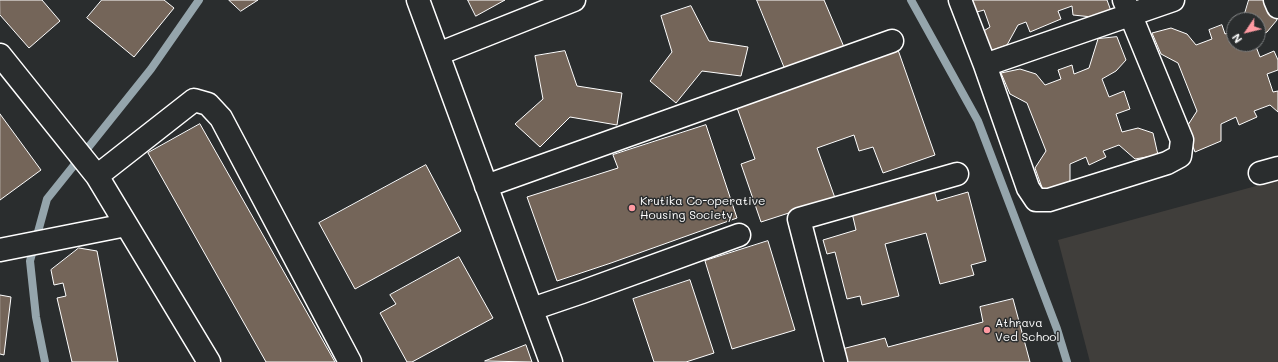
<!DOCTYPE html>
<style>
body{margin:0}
#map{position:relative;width:1278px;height:362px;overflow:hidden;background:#2a2d2e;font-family:Mali,sans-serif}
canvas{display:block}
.north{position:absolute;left:1226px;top:12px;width:40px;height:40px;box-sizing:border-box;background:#2a2d2e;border:1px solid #7f8182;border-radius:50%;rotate:235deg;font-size:11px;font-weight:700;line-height:16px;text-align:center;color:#fff}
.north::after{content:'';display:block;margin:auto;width:14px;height:18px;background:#ff9aa2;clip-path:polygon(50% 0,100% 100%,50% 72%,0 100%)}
</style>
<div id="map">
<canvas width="1278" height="362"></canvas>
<div class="north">N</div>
</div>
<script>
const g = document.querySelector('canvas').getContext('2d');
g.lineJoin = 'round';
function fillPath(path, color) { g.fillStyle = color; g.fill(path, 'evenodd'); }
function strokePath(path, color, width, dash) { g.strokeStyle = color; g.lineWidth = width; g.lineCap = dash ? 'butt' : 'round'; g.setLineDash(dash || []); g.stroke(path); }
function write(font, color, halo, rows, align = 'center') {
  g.font = font + ' Mali,sans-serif'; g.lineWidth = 3; g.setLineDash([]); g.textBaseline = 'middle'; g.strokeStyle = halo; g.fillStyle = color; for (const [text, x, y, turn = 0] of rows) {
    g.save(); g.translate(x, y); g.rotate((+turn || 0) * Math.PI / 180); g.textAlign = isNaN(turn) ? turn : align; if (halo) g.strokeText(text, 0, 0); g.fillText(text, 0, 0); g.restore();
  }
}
fillPath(new Path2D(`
 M 1278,180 L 1278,362 L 1090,362 L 1058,240 Z`), '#403e3b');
strokePath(new Path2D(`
 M 911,0 L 978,121 L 1057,329 L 1067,362
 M 45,362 L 36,317 L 30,261 L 47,199 L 151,69 L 199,0`), '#95a5ac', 8);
const building = new Path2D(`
 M 0,0 L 42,0 L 60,21 L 29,48 L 0,15 Z
 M 102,0 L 164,0 L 174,8 L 134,57 L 87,18 Z
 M 229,0 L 258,0 L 241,11 Z
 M 468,0 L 505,0 L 476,16 Z
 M 757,0 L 824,0 L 844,47 L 786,71 Z
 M 972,0 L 1107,0 L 1111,11 L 1092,17 L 1073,15 L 1072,6 L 1058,11 L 1061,19 L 1030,32 L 1026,22 L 1018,25 L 1007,45 L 990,51 L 982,32 L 990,27 L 984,10 L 977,12 Z
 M 1249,0 L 1269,0 L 1277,20 L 1267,32 L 1258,36 L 1258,20 L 1243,20 Z
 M 691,6 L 709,41 L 748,47 L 741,76 L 702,71 L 676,103 L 650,81 L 672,52 L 661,16 Z
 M 1222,25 L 1225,34 L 1234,30 L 1234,44 L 1255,44 L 1260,57 L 1274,51 L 1278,60 L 1278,70 L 1267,74 L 1273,92 L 1278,91 L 1278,112 L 1270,105 L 1254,111 L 1257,117 L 1239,125 L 1236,117 L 1221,124 L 1221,141 L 1195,152 L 1186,128 L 1197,111 L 1178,63 L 1161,54 L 1152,33 L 1171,28 L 1187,34 L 1196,45 L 1212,39 L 1209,30 Z
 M 1117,37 L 1126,60 L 1116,71 L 1102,79 L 1109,97 L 1124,91 L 1130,109 L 1116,114 L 1122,132 L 1138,128 L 1153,133 L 1158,155 L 1135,159 L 1119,145 L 1103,151 L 1106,157 L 1089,165 L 1086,157 L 1070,164 L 1070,181 L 1044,193 L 1035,168 L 1046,151 L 1027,103 L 1010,94 L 1001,73 L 1020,69 L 1036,74 L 1045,85 L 1061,79 L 1058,70 L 1072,65 L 1074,74 L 1089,68 L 1098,39 Z
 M 897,47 L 935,155 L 883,173 L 873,147 L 859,151 L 854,135 L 817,148 L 835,198 L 761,222 L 741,164 L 755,159 L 735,102 Z
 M 565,51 L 577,86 L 622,93 L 617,125 L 570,117 L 540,147 L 515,124 L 543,99 L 535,56 Z
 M 0,114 L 41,170 L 0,200 Z
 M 200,124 L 335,362 L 266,362 L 148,153 Z
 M 706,125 L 737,218 L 611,263 L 557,281 L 527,197 L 618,168 L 613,155 Z
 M 426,165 L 461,231 L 355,289 L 319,223 Z
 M 934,190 L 937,201 L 968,192 L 986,261 L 971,265 L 974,275 L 940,284 L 926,233 L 885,244 L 899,296 L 862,305 L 860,296 L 847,299 L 835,252 L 827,254 L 823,240 L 856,230 L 852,213 Z
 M 768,241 L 795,330 L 732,349 L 705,261 Z
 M 79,248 L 97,251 L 118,362 L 72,362 L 57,298 L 66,296 L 63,283 L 54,285 L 51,270 Z
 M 459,257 L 493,318 L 412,362 L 407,362 L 380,313 L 396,304 L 390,295 Z
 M 690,280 L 714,353 L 686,362 L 654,362 L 633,299 Z
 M 0,295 L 11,297 L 4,355 L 0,354 Z
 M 1013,299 L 1030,362 L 845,362 L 842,349 L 885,338 L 888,347 L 983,322 L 980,307 Z
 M 526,345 L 532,362 L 485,361 Z`);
fillPath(building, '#746559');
strokePath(building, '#fff', 1);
const minor = new Path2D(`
 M 418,0 L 551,362
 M 960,0 L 985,65
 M 1124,0 L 1131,16 L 1182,140 L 1180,156 L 1167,163 L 1049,200 L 1036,200 L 1028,188 L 985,65 L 1173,0
 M 1275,0 L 1278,7
 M 438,54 L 574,0
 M 0,55 L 97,176 L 209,362
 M 1260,173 L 1278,168
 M 97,176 L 194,100 L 208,104 L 221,118 L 350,362
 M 486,186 L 892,41
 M 0,250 L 126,225
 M 532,309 L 582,292 L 739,235
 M 836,362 L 799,219 L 957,174`);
strokePath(minor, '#fff', 25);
strokePath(minor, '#2a2d2e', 22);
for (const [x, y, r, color] of [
 [632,208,4,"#ff9aa2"],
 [987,330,4,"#ff9aa2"]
]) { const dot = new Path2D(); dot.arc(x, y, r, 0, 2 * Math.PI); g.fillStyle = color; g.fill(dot); strokePath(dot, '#2a2d2e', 1.5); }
write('12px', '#fff', '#2a2d2e', [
 ["Krutika Co-operative",640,201],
 ["Housing Society",640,215],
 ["Athrava",995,323],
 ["Ved School",995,337]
], 'left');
</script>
